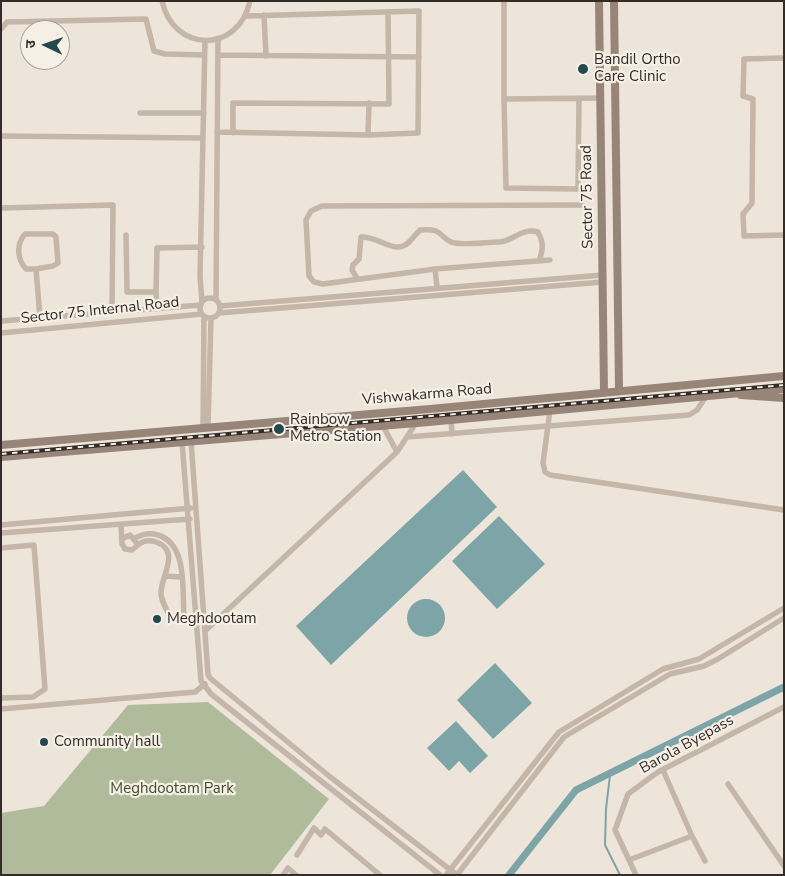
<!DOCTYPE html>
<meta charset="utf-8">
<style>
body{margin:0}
#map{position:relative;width:785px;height:876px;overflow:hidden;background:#eee5da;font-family:"Nunito Sans","Noto Sans Devanagari",sans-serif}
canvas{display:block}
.frame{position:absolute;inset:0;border:2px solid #322b27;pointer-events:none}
.north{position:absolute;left:20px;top:20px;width:50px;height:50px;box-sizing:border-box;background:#f6efe6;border:1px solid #a8a19a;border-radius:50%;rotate:273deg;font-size:14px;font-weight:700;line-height:20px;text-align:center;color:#322b27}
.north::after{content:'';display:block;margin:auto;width:18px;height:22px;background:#224a4e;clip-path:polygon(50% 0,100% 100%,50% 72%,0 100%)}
</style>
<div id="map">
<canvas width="785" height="876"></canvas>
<div class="frame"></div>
<div class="north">उ</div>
</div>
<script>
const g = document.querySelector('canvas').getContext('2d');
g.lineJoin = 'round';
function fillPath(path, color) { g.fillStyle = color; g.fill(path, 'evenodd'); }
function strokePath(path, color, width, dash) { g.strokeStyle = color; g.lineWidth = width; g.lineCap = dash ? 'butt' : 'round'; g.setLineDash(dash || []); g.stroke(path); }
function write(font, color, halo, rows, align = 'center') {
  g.font = font + ' "Nunito Sans",sans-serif'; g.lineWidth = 4.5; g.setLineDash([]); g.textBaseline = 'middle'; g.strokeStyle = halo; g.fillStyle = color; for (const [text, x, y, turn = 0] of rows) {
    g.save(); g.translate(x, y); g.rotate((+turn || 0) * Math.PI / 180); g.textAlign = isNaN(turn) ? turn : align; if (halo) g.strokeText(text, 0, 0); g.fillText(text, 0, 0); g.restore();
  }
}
fillPath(new Path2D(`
 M 208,702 L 329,799 L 270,875 L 1,875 L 1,813 L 44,806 L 128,705 Z`), '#b0bb9c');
fillPath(new Path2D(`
 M 463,470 L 497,507 L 331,665 L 296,626 Z
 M 499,516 L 545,564 L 497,609 L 452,561 Z
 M407 618a19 19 0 1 1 38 0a19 19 0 1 1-38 0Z
 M 495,663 L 532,703 L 493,739 L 457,700 Z
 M 456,721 L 488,756 L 470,773 L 459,761 L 449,771 L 427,748 Z`), '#7da4a7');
strokePath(new Path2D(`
 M 610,775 L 606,809 L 605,845 L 620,875`), '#7da4a7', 2);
strokePath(new Path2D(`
 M 509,875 L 576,790 L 784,687`), '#7da4a7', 7);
strokePath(new Path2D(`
 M 162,1 C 173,52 238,55 250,1
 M 504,1 L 504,99
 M 264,15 L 266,56
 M 1,29 L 7,22 L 146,19 L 154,51 L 165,54 L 204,55
 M 218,55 L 419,57
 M 784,58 L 744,59 L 743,96 L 753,99 L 752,203 L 743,214 L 744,236 L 784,235
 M 579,98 L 578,189 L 506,188 L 504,99 L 601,98
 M 140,113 L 204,113
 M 217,132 L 368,135 L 418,133 L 419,11 L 247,16
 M 233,133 L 233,103 L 389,104 L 388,12
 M 368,135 L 369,103
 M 1,136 L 203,138
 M 1,208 L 113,205 L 112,312
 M 126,235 L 127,292 L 156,292 L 157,248 L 202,247
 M 550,260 L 435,269 L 323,284 L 314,282 L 309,276 L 306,220 L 311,211 L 322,206 L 582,205
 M 36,269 L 53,266 L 58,263 L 56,237 L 53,234 L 25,234 C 16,244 17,259 26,269 L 36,269 L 40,318
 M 435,269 L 437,287
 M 357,278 L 352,270 L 353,265 L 359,259 L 361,237 C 379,236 395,256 409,242 C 413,238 416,234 420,230 C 443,228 437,235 451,242 C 460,246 487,242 498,242 C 513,242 521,227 538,232 C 544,243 543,250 539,261
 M 156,292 L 157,308
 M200 308a10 10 0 1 1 20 0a10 10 0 1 1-20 0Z
 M 216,300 L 218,39
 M 202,302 L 200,276 L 205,41
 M 220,306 L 603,275
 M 219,313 L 603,282
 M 1,321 L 201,305
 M 1,333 L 202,314
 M 550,410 L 543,463 L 545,472 L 550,475 L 784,510
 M 451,420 L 452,434
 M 383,426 L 397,452
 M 208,427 L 211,318
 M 203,428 L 204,316
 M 407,437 L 689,415 L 697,410 L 707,395
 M 191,441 L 208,674 L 210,678 L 329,776 L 457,875
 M 182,442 L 201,681 L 211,694 L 440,875
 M 1,525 L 191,508
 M 121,525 L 122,544 L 125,549 L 132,550 C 139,544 144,538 156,542 C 182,551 160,577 161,594 C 162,603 167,611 172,619 L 180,621 L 184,616 C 182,591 188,544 158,535 C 149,532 142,534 135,538
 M 1,533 L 190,519
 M 122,539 L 130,535 L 136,542
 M 1,548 L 34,545 L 45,689 L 33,697 L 1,698
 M 166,576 L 180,577
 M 206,630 L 397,452 L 416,423
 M 1,709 L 195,692 L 205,684
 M 728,784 L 784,866
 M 692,836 L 705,861
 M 297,855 L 314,828 L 321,835 L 325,829 L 380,875
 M 629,860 L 692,836 L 663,770
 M 283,875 L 288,868 L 296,875
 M 446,875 L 559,732 L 663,669 L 699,659 L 784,608
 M 457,875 L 564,737 L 670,674 L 704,666 L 718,659 L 784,618
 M 636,875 L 615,830 L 628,794 L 658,772 L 784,707`), '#c4b6a8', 5.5);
strokePath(new Path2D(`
 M 599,1 L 604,392
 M 614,1 L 619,390
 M 741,395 L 784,398
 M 1,445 L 430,409 L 784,376
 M 1,457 L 429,422 L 784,389`), '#97857a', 8);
const rail = new Path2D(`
 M 1,454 L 784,385`);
strokePath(rail, '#322b27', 4);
strokePath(rail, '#f6efe6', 2, [5.5]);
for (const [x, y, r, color] of [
 [583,69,6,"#224a4e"],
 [279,429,6,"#224a4e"],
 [157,619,5,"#224a4e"],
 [44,742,5,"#224a4e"]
]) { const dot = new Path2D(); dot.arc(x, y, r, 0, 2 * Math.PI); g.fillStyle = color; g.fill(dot); strokePath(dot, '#f6efe6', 2); }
write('15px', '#322b27', '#f6efe6', [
 ["Bandil Ortho",594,60],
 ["Care Clinic",594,77],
 ["Rainbow",290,420],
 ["Metro Station",290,437],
 ["Meghdootam",167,619],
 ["Community hall",54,742]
], 'left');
write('15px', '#322b27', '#f6efe6', [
 ["Sector 75 Road",588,197,-91],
 ["Sector 75 Internal Road",100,311,-6],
 ["Vishwakarma Road",427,395,-5],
 ["Barola Byepass",687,745,-29]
]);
write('15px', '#414d2e', '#f6efe6', [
 ["Meghdootam Park",172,789]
]);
</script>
